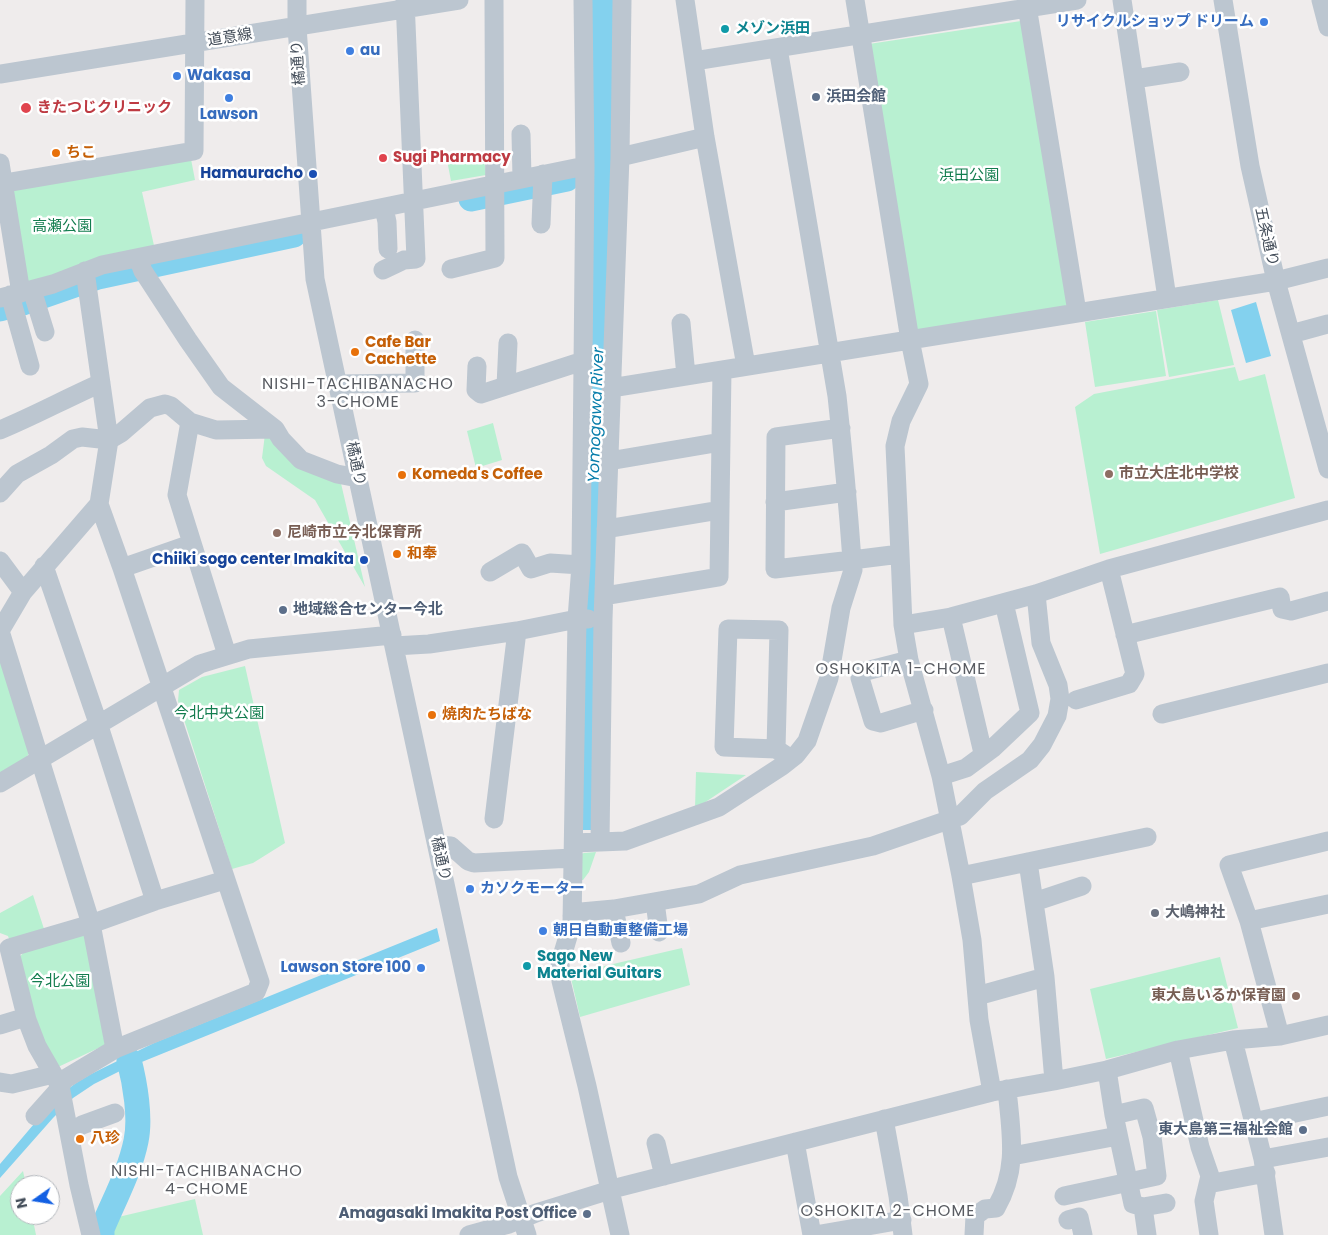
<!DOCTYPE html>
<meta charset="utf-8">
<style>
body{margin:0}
#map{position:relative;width:1328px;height:1235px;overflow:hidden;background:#efecec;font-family:Poppins,sans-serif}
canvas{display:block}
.north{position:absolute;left:10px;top:1175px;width:50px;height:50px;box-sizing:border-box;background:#fff;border:1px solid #b4b8bd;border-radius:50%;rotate:257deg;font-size:14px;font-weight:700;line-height:20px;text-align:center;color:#444e5a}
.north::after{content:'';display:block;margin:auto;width:18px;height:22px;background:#1360e3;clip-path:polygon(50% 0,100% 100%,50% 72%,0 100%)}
</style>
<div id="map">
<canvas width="1328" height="1235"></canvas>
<div class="north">N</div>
</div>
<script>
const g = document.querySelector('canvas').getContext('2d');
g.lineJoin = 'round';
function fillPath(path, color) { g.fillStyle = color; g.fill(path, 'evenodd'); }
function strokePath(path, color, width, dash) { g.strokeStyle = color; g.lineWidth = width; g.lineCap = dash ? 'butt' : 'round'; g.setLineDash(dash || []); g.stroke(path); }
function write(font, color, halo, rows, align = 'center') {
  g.font = font + ' Poppins,"Noto Sans JP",sans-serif'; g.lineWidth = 5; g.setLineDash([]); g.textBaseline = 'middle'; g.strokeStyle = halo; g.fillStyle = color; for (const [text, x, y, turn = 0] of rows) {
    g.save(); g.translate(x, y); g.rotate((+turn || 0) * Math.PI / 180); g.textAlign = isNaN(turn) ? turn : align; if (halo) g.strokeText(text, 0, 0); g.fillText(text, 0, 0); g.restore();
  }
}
fillPath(new Path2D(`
 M 1021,21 L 1068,306 L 917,331 L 869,44 Z
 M 484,158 L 486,175 L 451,181 L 447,160 Z
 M 191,159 L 195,180 L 142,192 L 155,250 L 29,287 L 11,194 L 15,187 Z
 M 1218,300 L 1234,365 L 1169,377 L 1157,310 Z
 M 1156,311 L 1166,376 L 1095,387 L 1085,322 Z
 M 1235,367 L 1239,381 L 1265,374 L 1295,498 L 1100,554 L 1075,407 L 1094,394 Z
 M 493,423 L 502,460 L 476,468 L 467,431 Z
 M 265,434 L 340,479 L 365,587 L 315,500 L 266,466 L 262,458 Z
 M 0,651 L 32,746 L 27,757 L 0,774 Z
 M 245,666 L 285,843 L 253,863 L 232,869 L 178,701 L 179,690 L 202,677 Z
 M 696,772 L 746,775 L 695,809 Z
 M 596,852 L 589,872 L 583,880 L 577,880 L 581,854 L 584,853 Z
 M 33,895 L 45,932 L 9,939 L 8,936 L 0,933 L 0,913 Z
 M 82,935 L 88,937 L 105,1045 L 58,1067 L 40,1042 L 17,960 L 23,953 Z
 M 682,948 L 690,985 L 580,1017 L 570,974 Z
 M 1220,957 L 1238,1028 L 1106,1059 L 1090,989 Z
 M 23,1171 L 26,1185 L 20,1185 L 20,1215 L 32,1215 L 36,1235 L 0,1235 L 0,1196 Z
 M 195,1199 L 203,1235 L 109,1235 L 114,1218 Z`), '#b8f0d1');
fillPath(new Path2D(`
 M 592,0 L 613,0 L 613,100 L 593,830 L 579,830 Z
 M 1256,302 L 1271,356 L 1246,363 L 1231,310 Z
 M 437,928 L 440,941 L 122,1070 L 94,1084 L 73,1098 L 53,1118 L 0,1178 L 0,1164 L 56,1098 L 76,1083 L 91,1074 L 154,1043 Z`), '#83d1ee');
strokePath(new Path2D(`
 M 471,199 L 567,179
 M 0,309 L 23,303 L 98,277 L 294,235
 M 102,1235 L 102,1229 C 114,1200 130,1171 136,1141 C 141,1118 135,1083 129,1060`), '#83d1ee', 25);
strokePath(new Path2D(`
 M 297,0 L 297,27 L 315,279 L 508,1177 L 527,1235
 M 583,0 L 585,166 L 581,565 L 577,619 L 572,923 L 560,963 L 561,981 L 587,1086 L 620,1235
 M 685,0 L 705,137 L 746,366
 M 855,0 L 910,340 L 919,384 L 901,421 L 895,446 L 900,554
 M 1026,0 L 1077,312
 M 1122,0 L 1167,298
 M 1223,0 L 1250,166 L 1276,281 L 1328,469
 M 1321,0 L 1328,27
 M 778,48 L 837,396 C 843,451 848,505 852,560 L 775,569 L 776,437 L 841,428
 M 694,61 L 1077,0
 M 0,74 L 459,0
 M 1134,79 L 1180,72
 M 521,134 L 522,178
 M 620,157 L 705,137
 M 0,163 L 21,293
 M 0,184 L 194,151 L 195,0
 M 384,208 L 387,222 L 388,249
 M 541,224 L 543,174
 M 138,258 L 143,271 L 188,340 L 221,387 L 275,429 L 281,439 L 301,460 L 337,474 L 358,478
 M 451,269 L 495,258 L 494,0
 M 383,270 L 404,260 L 416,259 L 405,0
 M 32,290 L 45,332
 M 10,295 L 30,366
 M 0,298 L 53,284 L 102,265 L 585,166
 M 681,323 L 686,376
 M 1291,334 L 1328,324
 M 477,366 L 476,390 L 481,394 L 583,361
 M 338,384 L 415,383 L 415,340
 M 506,386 L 508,343
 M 611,388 L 1276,281 L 1328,268
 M 190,422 L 177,495 L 227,655
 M 0,430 C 34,416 67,398 101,383
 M 609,461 L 721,442
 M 0,493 L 17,474 L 51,455 L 73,439 L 82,437 L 109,440 L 121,433 L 150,408 L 165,404 L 171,406 L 190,422 L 216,430 L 275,429
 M 775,502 L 847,492
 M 99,504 L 122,568 L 260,982 L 256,992 L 115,1049 L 65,1079 L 60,1086 L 37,1046 L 27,1020 L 9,948 L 91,924 L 155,901 L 225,880
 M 606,529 L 720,510
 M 0,561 L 23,592
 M 44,566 L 98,723 L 155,901
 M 122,568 L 191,544
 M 490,572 L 522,553 L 531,569 L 550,563 L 581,565
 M 604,596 L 719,577 L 722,370
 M 951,617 L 983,753
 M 903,625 L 909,660 L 941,776 L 961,876 L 972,940 L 979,1020 L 992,1092
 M 0,631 L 91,924 L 115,1049
 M 0,631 L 23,592 L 99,504 L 109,440 L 85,271
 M 1125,635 L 1280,597 L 1282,609 L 1291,611 L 1328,601
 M 394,646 L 429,644 L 517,631 L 577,619 L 588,619
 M 909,660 L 862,672 L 860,678 L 873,721 L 881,723 L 924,710
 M 1076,700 L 1129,684 L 1135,674 L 1109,569
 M 1162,714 L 1328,673
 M 776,749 L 779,630 L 728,629 L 724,747 L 776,749 L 791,759
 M 941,776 L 966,768 L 993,748 L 1030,713 L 1004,603
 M 0,783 L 200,664 L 249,649 L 392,635
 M 494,819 L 517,631
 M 600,842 L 603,619 L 620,157 L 622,0
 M 574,843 L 625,841 L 719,807 L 782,766 L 796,755 L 807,741 L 829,678 L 841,608 L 853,570 L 852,560 L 900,554 L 903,625 L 951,617 L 1036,594 L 1109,569 L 1328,510
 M 437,845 L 451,846 L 468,861 L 474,863 L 573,858
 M 1028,862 L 1045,977 L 1054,1081
 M 961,876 L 1147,837
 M 655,902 L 659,932
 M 1034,902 L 1082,886
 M 614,909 L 621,943
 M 572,916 L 581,912 L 614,909 L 699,894 L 740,875 L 873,846 L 960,816 L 985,791 L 1030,760 L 1042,745 L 1057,716 L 1060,699 L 1058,685 L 1041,643 L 1036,594
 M 1249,921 L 1328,904
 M 977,996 L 1045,977
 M 0,1025 L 26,1017
 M 1280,1036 L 1249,921 L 1229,865 L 1328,841
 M 1233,1040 L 1263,1159 L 1274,1235
 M 1178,1050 L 1200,1147 L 1210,1176 L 1204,1201 L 1209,1235
 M 1107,1070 L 1114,1115 L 1133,1204 L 1143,1207 L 1166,1203
 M 0,1082 L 12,1084 L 53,1074
 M 60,1086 L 79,1185 L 91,1235
 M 35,1116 L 60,1088
 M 884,1119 L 898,1196 L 903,1235
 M 1253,1122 L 1328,1106
 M 69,1133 L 82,1125 L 115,1113
 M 795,1142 L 812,1235
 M 656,1143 L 664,1176
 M 1012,1156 L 1118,1136
 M 1263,1159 L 1328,1147
 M 1208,1184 L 1266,1173
 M 1064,1196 L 1157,1176 L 1152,1137 L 1144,1108 L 1114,1115
 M 1143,1207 L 1147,1235
 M 1068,1220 L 1079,1217 L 1083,1235
 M 469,1235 L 509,1224 L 536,1213 L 620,1187 L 992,1092 L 1054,1081 L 1107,1070 L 1178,1050 L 1233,1040 L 1280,1036 L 1328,1025
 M 815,1235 L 902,1220
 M 974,1235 L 975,1216 L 985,1209 L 996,1208 C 1019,1168 1011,1133 1007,1089`), '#bcc6d0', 19);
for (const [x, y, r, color] of [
 [1264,22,5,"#3f7fe0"],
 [725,29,5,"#0f9aa8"],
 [350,51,5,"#3f7fe0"],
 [177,76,5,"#3f7fe0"],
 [816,97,5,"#5c6f8a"],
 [229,98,5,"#3f7fe0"],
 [26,108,6,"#e0444e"],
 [56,153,5,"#e8710a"],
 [383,158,5,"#e0444e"],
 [313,174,5,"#1a4fb4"],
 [355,352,5,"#e8710a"],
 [1109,474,5,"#8d6e63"],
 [402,475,5,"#e8710a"],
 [277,533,5,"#8d6e63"],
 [397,554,5,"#e8710a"],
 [364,560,5,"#1a4fb4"],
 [283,610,5,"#5c6f8a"],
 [432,715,5,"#e8710a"],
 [470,889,5,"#3f7fe0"],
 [1155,913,5,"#6b7280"],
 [543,931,5,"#3f7fe0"],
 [527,966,5,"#0f9aa8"],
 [421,968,5,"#3f7fe0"],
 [1296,996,5,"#8d6e63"],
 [1303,1130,5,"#5c6f8a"],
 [80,1139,5,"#e8710a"],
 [587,1214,5,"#5c6f8a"]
]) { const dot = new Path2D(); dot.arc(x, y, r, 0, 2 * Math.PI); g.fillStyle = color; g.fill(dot); strokePath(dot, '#fff', 2); }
write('bold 15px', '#366cbe', '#fff', [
 ["リサイクルショップ ドリーム",1254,22,"right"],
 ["au",360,51],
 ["Wakasa",187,76],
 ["Lawson",229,115,"center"],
 ["カソクモーター",480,889],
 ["朝日自動車整備工場",553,931],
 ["Lawson Store 100",411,968,"right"]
], 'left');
write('bold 15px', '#0d838f', '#fff', [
 ["メゾン浜田",735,29],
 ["Sago New",537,957],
 ["Material Guitars",537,974]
], 'left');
write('15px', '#444e5a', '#fff', [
 ["道意線",230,38,-9],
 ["橘通り",299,63,-94],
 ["五条通り",1266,237,77],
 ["橘通り",355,464,78],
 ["橘通り",440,859,78]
]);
write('bold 15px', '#4e5e75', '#fff', [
 ["浜田会館",826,97],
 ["地域総合センター今北",293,610],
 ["東大島第三福祉会館",1293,1130,"right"],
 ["Amagasaki Imakita Post Office",577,1214,"right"]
], 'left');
write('bold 15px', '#be3a42', '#fff', [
 ["きたつじクリニック",37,108],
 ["Sugi Pharmacy",393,158]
], 'left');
write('bold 15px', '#c56008', '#fff', [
 ["ちこ",66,153],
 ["Cafe Bar",365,343],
 ["Cachette",365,360],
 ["Komeda's Coffee",412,475],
 ["和奉",407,554],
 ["焼肉たちばな",442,715],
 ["八珍",90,1139]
], 'left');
write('bold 15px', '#164399', '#fff', [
 ["Hamauracho",303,174],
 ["Chiiki sogo center Imakita",354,560]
], 'right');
write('15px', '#137d4f', '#fff', [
 ["浜田公園",969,176],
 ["高瀬公園",62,227],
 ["今北中央公園",219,714],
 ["今北公園",60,982]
]);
write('bold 15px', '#785e54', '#fff', [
 ["市立大庄北中学校",1119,474],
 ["尼崎市立今北保育所",287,533],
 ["東大島いるか保育園",1286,996,"right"]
], 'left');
write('bold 15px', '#5b616d', '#fff', [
 ["大嶋神社",1165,913]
], 'left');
g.letterSpacing = '1px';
write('16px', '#595c62', '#fff', [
 ["NISHI-TACHIBANACHO",358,385],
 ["3-CHOME",358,403],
 ["OSHOKITA 1-CHOME",901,670],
 ["NISHI-TACHIBANACHO",207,1172],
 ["4-CHOME",207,1190],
 ["OSHOKITA 2-CHOME",888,1212]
]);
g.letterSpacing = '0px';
write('italic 16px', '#077daa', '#fff', [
 ["Yomogawa River",597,415,-88]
]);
</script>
